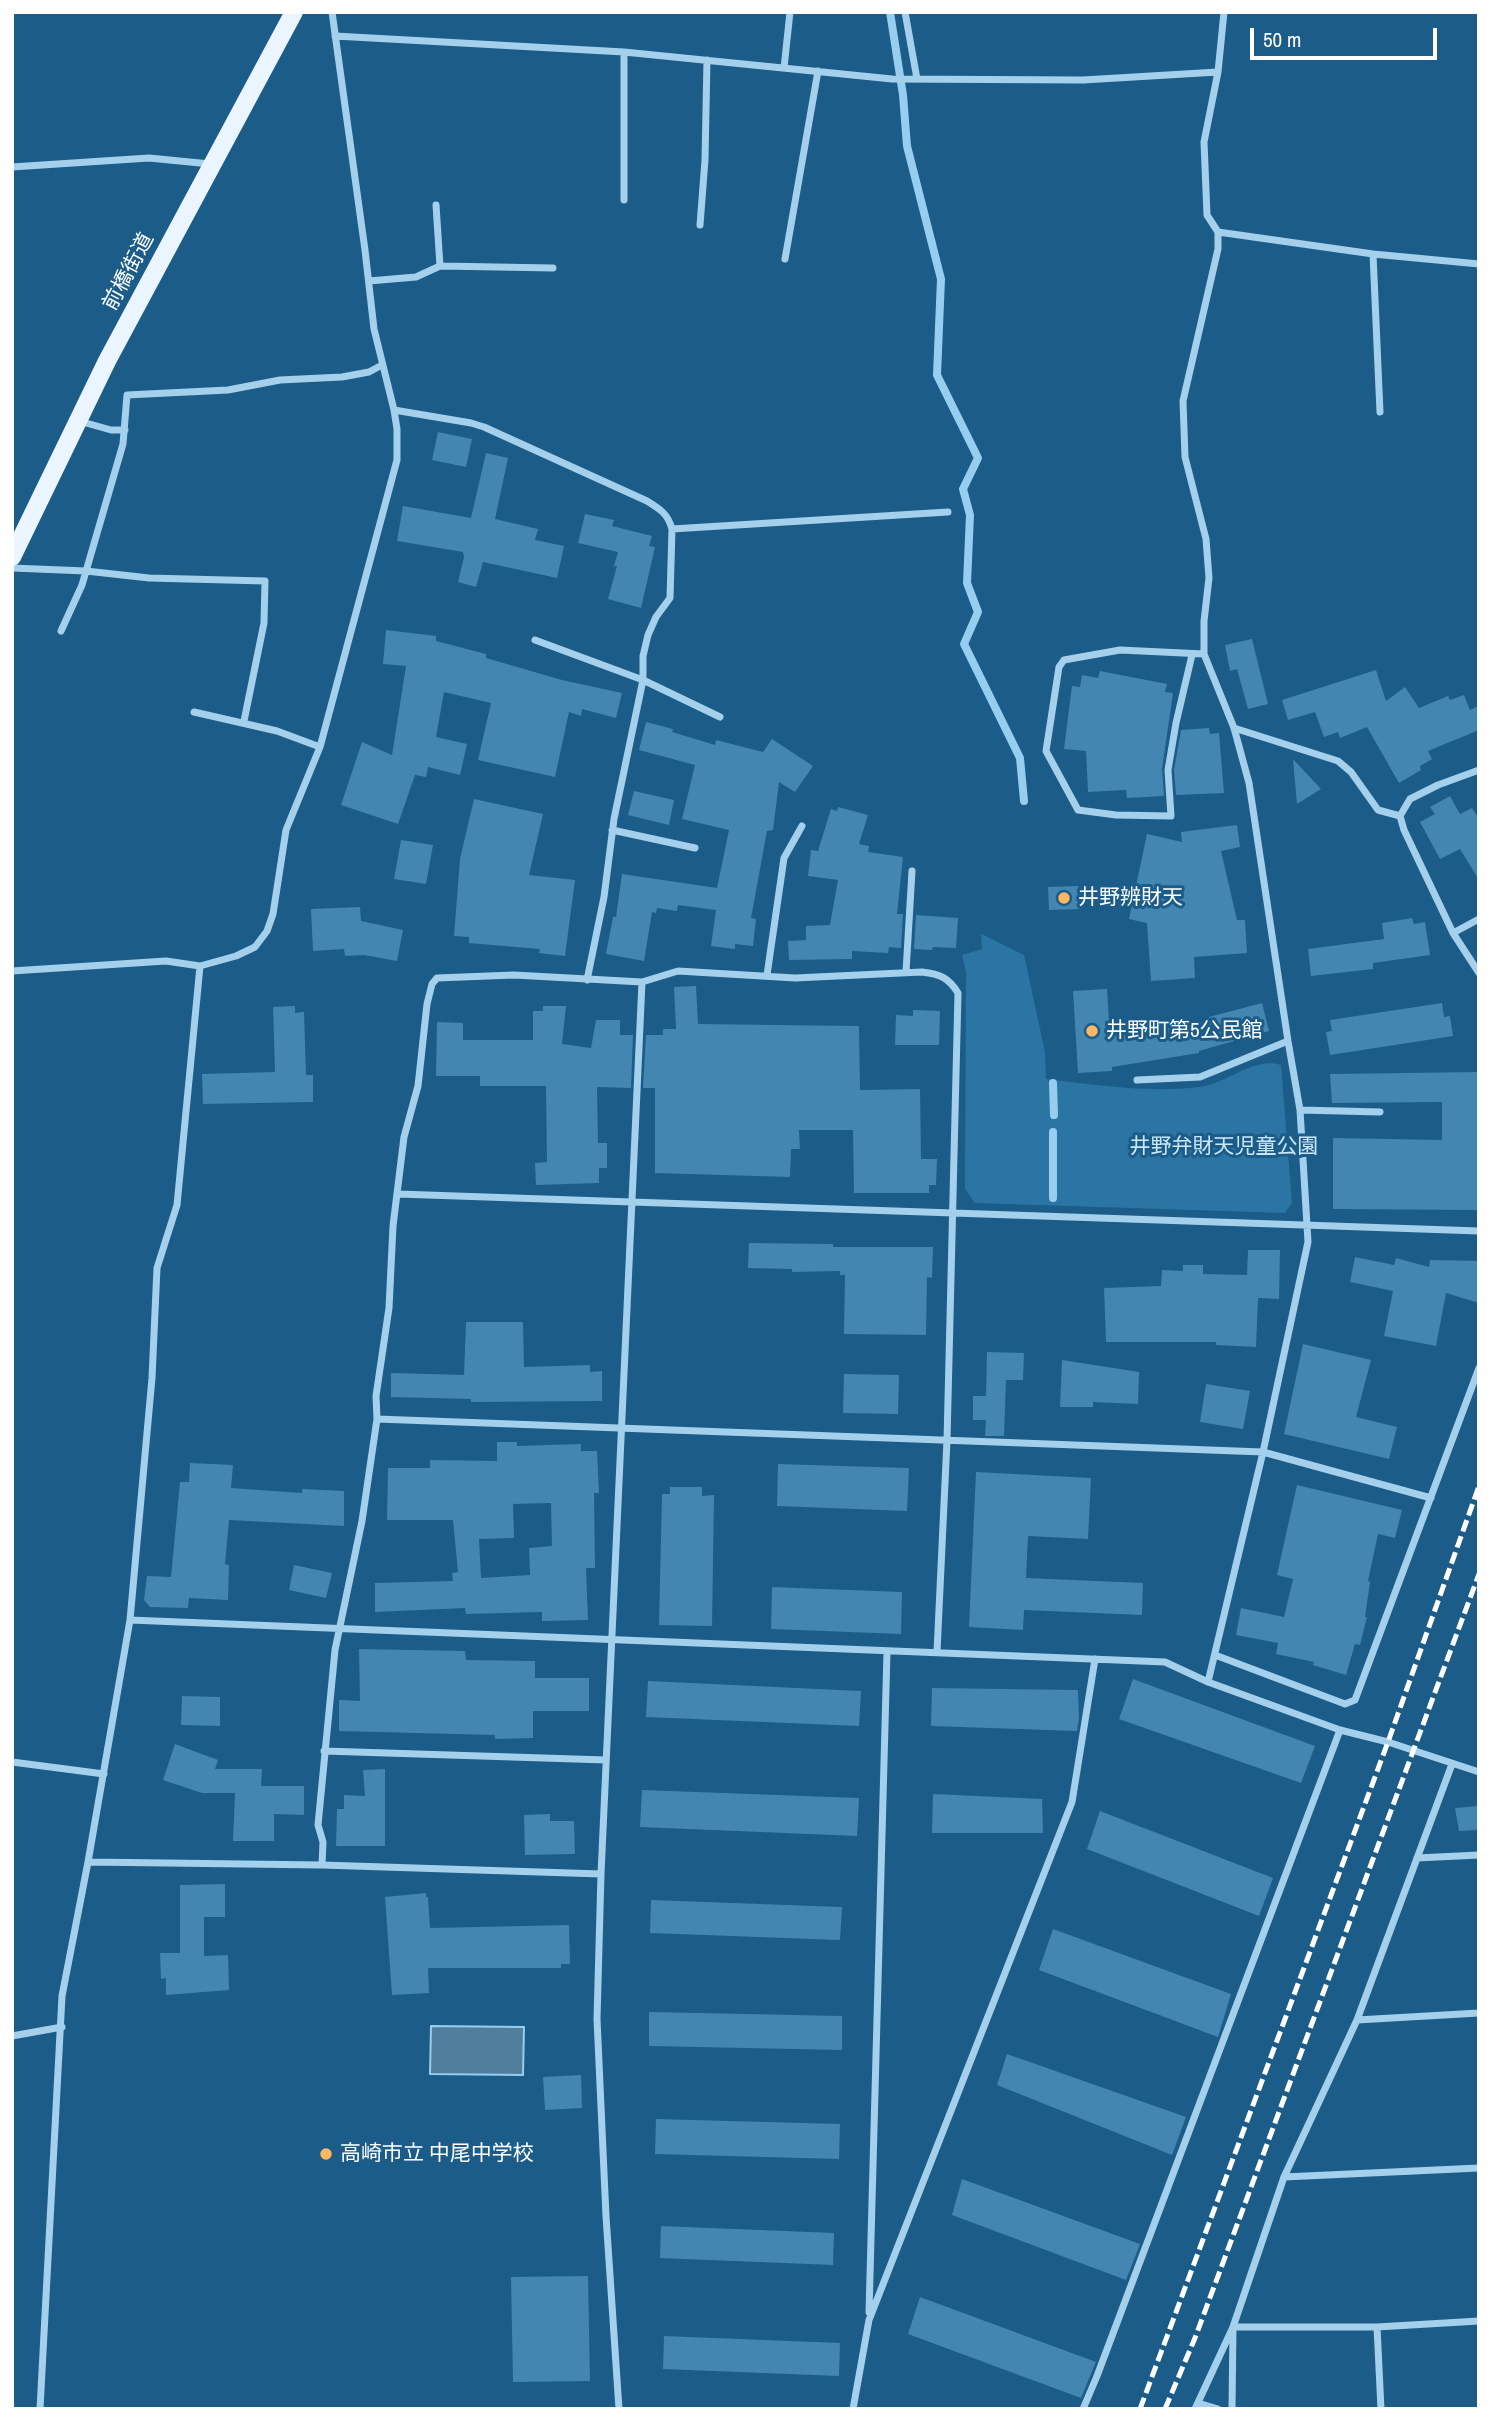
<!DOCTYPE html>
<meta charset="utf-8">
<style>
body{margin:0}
#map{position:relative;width:1491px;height:2421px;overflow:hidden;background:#1b5c89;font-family:"Archivo Narrow",sans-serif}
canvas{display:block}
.frame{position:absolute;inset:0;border:14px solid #fff;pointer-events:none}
.scale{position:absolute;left:1250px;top:28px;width:187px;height:32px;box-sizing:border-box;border:4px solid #fff;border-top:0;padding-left:9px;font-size:21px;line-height:24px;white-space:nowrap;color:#fff;-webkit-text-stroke:5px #1b5c89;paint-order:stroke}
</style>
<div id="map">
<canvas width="1491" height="2421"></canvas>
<div class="frame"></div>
<div class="scale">50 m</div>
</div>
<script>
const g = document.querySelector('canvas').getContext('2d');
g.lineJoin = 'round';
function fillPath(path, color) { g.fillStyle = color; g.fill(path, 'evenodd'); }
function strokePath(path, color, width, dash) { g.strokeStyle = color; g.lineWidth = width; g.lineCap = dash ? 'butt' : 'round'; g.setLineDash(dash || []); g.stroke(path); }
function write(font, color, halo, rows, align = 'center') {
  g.font = font + ' "Archivo Narrow","Noto Sans JP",sans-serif'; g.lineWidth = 6; g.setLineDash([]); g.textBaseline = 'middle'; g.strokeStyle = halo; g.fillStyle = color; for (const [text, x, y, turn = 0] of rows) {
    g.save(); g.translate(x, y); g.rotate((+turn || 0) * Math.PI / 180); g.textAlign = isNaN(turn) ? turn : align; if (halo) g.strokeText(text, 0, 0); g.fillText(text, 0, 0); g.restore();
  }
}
fillPath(new Path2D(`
 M 981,934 L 1024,955 L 1045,1052 L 1046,1079 C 1097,1085 1148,1093 1199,1087 C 1227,1084 1254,1056 1281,1065 L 1292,1203 L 1285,1213 L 975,1203 L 965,1189 L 966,972 L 962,955 L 982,949 Z`), '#2b75a5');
const water = new Path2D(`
 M 431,2026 L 524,2027 L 523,2075 L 430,2074 Z`);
fillPath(water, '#507f9e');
strokePath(water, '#97cdee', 2);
strokePath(new Path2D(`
 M 890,12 L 903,95 L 907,146 L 941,279 L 937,375 L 978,458 L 963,489 L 970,515 L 967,583 L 978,612 L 964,644 L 1020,758 L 1024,801
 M 1053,1083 L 1054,1115
 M 1053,1198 L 1053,1132`), '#97cdee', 8);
fillPath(new Path2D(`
 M 438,432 L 472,439 L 466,467 L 432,460 Z
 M 486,453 L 508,458 L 495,519 L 538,529 L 535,540 L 564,546 L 557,578 L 483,562 L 476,587 L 458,582 L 464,557 L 463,552 L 397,541 L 403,506 L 471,518 Z
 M 585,514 L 614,520 L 612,526 L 652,536 L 649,546 L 655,547 L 641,608 L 608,599 L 617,566 L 614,566 L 618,552 L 578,543 Z
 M 386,630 L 436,636 L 436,641 L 486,654 L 486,658 L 562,680 L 622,693 L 616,718 L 582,709 L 581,716 L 569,712 L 555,777 L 478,760 L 491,703 L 444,692 L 436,737 L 467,744 L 460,775 L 428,767 L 426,777 L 415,775 L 398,824 L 341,805 L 362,742 L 392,755 L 406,666 L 383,664 Z
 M 1252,639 L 1268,704 L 1248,709 L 1237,669 L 1230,671 L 1225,645 Z
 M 1376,670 L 1386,701 L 1405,687 L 1419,708 L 1448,696 L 1450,700 L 1464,695 L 1470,710 L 1479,706 L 1479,730 L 1428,751 L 1432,759 L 1420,766 L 1421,770 L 1399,783 L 1367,727 L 1340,738 L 1338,732 L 1324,737 L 1315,712 L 1288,720 L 1282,700 Z
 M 1100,671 L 1167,684 L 1165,692 L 1173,693 L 1162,769 L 1164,796 L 1127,798 L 1126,790 L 1088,792 L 1086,751 L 1064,749 L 1072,686 L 1080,687 L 1082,675 L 1098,678 Z
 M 646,722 L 673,729 L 672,732 L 715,745 L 716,740 L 763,752 L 772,739 L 813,766 L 795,792 L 779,782 L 773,830 L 767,831 L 751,918 L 756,919 L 753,946 L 735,944 L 735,949 L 711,946 L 716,910 L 678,905 L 677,911 L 657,908 L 656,913 L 652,912 L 644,961 L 606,954 L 613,917 L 616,917 L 622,874 L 717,888 L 729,830 L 682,819 L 695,765 L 639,750 Z
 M 1209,728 L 1210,734 L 1219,733 L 1224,793 L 1176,795 L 1174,770 L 1181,730 Z
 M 1293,759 L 1321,789 L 1297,804 Z
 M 634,791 L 674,800 L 669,825 L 628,815 Z
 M 1450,796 L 1460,814 L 1472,808 L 1479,819 L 1479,880 L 1460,849 L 1440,859 L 1420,822 L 1435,814 L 1430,807 Z
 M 474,799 L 543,814 L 529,875 L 575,880 L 565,956 L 539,953 L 540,949 L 469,943 L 469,937 L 454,936 L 460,859 Z
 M 838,807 L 868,815 L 859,844 L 869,846 L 868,852 L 903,857 L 897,914 L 903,914 L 901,948 L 889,947 L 888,953 L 852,951 L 852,959 L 789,960 L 788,941 L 806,940 L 806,926 L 830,925 L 838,880 L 808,876 L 811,850 L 818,851 L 831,809 L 837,811 Z
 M 1237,825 L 1240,847 L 1221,851 L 1237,920 L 1245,920 L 1247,953 L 1194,957 L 1195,978 L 1151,981 L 1147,923 L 1129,919 L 1147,834 L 1182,842 L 1181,832 Z
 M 401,840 L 433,845 L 426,884 L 394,879 Z
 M 1078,886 L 1080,909 L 1049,910 L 1048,887 Z
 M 360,907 L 361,921 L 403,930 L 397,961 L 364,955 L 345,956 L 344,949 L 313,951 L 311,909 Z
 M 916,915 L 958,918 L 956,948 L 933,947 L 932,950 L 914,949 Z
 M 1412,918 L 1414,924 L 1425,922 L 1430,955 L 1373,963 L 1373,969 L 1311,976 L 1308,949 L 1384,939 L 1382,923 Z
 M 696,986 L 698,1024 L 859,1026 L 860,1090 L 920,1089 L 921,1159 L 937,1159 L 936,1185 L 929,1185 L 929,1193 L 854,1193 L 853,1130 L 799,1130 L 800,1149 L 791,1149 L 790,1177 L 655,1173 L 655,1088 L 643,1088 L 646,1035 L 663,1035 L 663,1029 L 676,1029 L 674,987 Z
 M 1107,989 L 1110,1037 L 1210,1021 L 1209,1017 L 1262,1003 L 1269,1031 L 1199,1051 L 1199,1053 L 1112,1067 L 1112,1071 L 1078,1073 L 1073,991 Z
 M 1442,1003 L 1444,1017 L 1450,1016 L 1453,1036 L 1330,1055 L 1326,1032 L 1332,1031 L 1330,1020 Z
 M 295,1006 L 295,1013 L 304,1012 L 306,1075 L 313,1075 L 313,1102 L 203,1104 L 202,1074 L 275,1072 L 273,1007 Z
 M 543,1006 L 566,1006 L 562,1044 L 591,1048 L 596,1020 L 620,1020 L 620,1035 L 633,1035 L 631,1088 L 597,1087 L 598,1143 L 607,1143 L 607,1168 L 599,1168 L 599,1183 L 536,1185 L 535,1163 L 547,1162 L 546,1086 L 480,1086 L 480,1076 L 436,1076 L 437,1022 L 463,1023 L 463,1040 L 533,1040 L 533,1011 L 543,1011 Z
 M 913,1010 L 940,1011 L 939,1045 L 895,1045 L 896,1015 L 913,1016 Z
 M 1479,1072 L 1479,1210 L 1333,1209 L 1333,1138 L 1442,1140 L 1442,1102 L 1332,1103 L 1330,1074 Z
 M 749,1243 L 833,1244 L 833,1247 L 933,1247 L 932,1278 L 927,1277 L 926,1335 L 844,1334 L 845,1275 L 840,1275 L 840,1271 L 792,1272 L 792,1269 L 748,1268 Z
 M 1248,1250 L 1280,1250 L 1279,1299 L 1258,1298 L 1256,1347 L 1216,1345 L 1216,1342 L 1106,1342 L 1104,1288 L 1161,1286 L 1162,1270 L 1183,1271 L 1183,1265 L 1203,1265 L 1203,1274 L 1247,1275 Z
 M 1355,1257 L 1394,1265 L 1396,1258 L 1429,1267 L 1430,1260 L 1479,1261 L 1479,1303 L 1446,1293 L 1436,1346 L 1384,1336 L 1393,1291 L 1350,1282 Z
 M 466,1322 L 523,1322 L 524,1367 L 590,1365 L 590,1372 L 602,1371 L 602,1401 L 471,1402 L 471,1399 L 391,1397 L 391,1373 L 464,1375 Z
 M 1303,1344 L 1371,1360 L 1356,1417 L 1397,1427 L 1389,1459 L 1284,1434 Z
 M 987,1352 L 1024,1353 L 1023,1380 L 1006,1380 L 1004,1436 L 985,1436 L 986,1420 L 973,1420 L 973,1396 L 986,1396 Z
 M 1062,1360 L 1139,1372 L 1138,1404 L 1093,1402 L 1093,1407 L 1060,1407 Z
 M 844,1374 L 899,1375 L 898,1414 L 843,1413 Z
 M 1206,1384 L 1250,1391 L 1243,1429 L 1200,1422 Z
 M 497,1442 L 517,1442 L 517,1446 L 581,1444 L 581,1451 L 597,1451 L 599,1493 L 594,1493 L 595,1568 L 586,1568 L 588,1620 L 542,1621 L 542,1612 L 466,1614 L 465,1608 L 375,1612 L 375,1583 L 453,1581 L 452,1573 L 458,1572 L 453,1520 L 387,1520 L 388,1468 L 430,1468 L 430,1460 L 497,1461 ZM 551,1503 L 552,1546 L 529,1548 L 530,1575 L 481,1578 L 479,1539 L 514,1538 L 513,1504 Z
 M 190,1463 L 233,1465 L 231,1488 L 302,1493 L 302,1489 L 344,1491 L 344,1526 L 229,1520 L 225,1564 L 229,1565 L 228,1600 L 189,1598 L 188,1608 L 150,1607 L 144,1600 L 147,1576 L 171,1577 L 180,1482 L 189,1482 Z
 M 778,1464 L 909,1468 L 907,1511 L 777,1506 Z
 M 976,1472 L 1091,1478 L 1088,1539 L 1028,1536 L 1026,1578 L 1143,1583 L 1142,1615 L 1024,1610 L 1023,1630 L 969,1627 Z
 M 1297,1485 L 1402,1510 L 1395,1538 L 1378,1534 L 1368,1581 L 1370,1582 L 1365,1617 L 1367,1617 L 1360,1645 L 1355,1644 L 1346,1675 L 1313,1665 L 1314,1662 L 1276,1654 L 1278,1643 L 1236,1635 L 1241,1608 L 1284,1617 L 1293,1579 L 1277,1575 Z
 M 670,1487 L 702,1487 L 702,1496 L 714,1495 L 712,1626 L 659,1625 L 662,1494 L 670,1494 Z
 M 294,1565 L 332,1573 L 326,1598 L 289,1590 Z
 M 772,1587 L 902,1592 L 901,1634 L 771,1629 Z
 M 359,1649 L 465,1651 L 466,1660 L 535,1661 L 535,1678 L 589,1678 L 589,1711 L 533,1711 L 533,1738 L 495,1739 L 495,1735 L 339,1731 L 339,1700 L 360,1701 Z
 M 1133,1679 L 1315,1746 L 1301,1783 L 1119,1719 Z
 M 648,1681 L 861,1691 L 859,1726 L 646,1717 Z
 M 932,1688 L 1078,1690 L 1079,1718 L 1077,1731 L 931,1726 Z
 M 182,1696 L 220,1697 L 220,1726 L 181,1725 Z
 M 175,1744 L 218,1760 L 215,1769 L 262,1769 L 261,1786 L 304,1786 L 304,1815 L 274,1814 L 274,1841 L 233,1841 L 235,1793 L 202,1793 L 163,1780 Z
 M 385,1769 L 385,1846 L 336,1846 L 337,1809 L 344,1809 L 344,1795 L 365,1796 L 363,1770 Z
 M 642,1790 L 859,1798 L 857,1836 L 640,1827 Z
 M 933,1794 L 1042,1799 L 1043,1833 L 932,1833 Z
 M 1479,1806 L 1479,1830 L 1459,1831 L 1455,1808 Z
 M 1100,1811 L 1273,1878 L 1259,1916 L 1087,1849 Z
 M 550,1814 L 550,1821 L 574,1821 L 575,1854 L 525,1855 L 524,1815 Z
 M 225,1884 L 225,1917 L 204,1917 L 204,1956 L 228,1955 L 229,1990 L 166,1995 L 166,1978 L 161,1979 L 160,1953 L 180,1953 L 180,1885 Z
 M 426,1893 L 426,1897 L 428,1897 L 430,1928 L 569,1925 L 570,1964 L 561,1964 L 561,1968 L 428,1968 L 429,1993 L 392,1995 L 385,1897 Z
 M 651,1900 L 842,1907 L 840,1940 L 650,1933 Z
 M 1053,1929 L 1231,1994 L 1218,2037 L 1039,1970 Z
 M 649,2012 L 842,2016 L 842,2050 L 649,2046 Z
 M 1007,2054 L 1186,2117 L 1172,2155 L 997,2085 Z
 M 581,2075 L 582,2108 L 545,2110 L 543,2077 Z
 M 656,2119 L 840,2124 L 839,2159 L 655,2154 Z
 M 962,2179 L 1140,2244 L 1126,2280 L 952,2215 Z
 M 661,2226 L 834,2233 L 833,2265 L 660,2258 Z
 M 588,2276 L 590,2381 L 513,2382 L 511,2277 Z
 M 920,2297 L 1096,2362 L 1081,2398 L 908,2334 Z
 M 664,2336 L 840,2343 L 839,2376 L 663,2369 Z`), '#4486b2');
strokePath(new Path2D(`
 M 905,12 L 917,79
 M 335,36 L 624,52 L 892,79 L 1083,80 L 1218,72
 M 784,68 L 790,12
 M 12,167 L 149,158 L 210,164
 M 624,200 L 624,52
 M 436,205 L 440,266
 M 700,225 L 705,160 L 707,60
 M 1218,232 L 1373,254 L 1479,264
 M 1373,254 L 1380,412
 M 785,259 L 818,71
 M 369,281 L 416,277 L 440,266 L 553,268
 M 394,410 L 471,423 L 484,427 L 647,501 C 660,509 668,514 672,529 L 670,598 L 656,617 L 648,635 L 643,656 L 643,680 L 614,819 L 604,897 L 587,980
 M 79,421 L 111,430 L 125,430
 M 672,529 L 948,512
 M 12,568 L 86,571 L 149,578 L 265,581 L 264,623 L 244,721
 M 61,631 L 82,585 L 123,444 L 127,395 L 228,390 L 280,380 L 342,377 L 369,372 L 382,365
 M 535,640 L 643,680 L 720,717
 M 1192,655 L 1176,723 L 1168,770 L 1171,816 L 1116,815 L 1078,810 L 1046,751 L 1059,667 L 1064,660 L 1120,650 L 1204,654
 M 194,712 L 277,731 L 320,747
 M 1234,728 L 1338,761 L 1351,772 L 1378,810 L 1400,816
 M 1479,770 L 1438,785 L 1410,799 L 1400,816 L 1404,830 L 1453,933 L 1479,973
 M 612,830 L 695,848
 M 1453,933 L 1479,919
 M 12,971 L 166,961 L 200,966 L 236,956 L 255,947 L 267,931 L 273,914 L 286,830 L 320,747 L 397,460 L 397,429 L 394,410 L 374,329 L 365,250 L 332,12
 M 906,972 L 912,871
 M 767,975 L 784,858 L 802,826
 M 1137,1080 L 1200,1077 L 1288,1041
 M 1300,1110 L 1380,1112
 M 398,1194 L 1479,1231
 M 377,1419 L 1263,1452 L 1431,1498
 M 130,1620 L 1165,1662 L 1208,1682 L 1340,1730 L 1388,1742 L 1479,1772
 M 1215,1655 L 1345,1704 L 1355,1700 L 1479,1368
 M 1208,1682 L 1263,1452 L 1308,1242 L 1300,1110 L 1288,1041 L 1249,783 L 1234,728 L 1204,654 L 1204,621 L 1209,578 L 1206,539 L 1185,457 L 1183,401 L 1218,249 L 1218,232 L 1207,215 L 1204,142 L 1218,72 L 1224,12
 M 324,1751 L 606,1760
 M 12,1762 L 104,1774
 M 1417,1858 L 1479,1855
 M 88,1862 L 322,1865 L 601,1874
 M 322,1865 L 323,1842 L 318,1825 L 335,1650 L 362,1521 L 377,1419 L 376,1396 L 389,1308 L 393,1226 L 404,1137 L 418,1086 L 427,1004 L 432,984 L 437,978 L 514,975 L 642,982 L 678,971 L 795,978 L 922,972 C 940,974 949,978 958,993 L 947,1440 L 937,1652
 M 1357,2020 L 1479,2013
 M 12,2036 L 62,2027
 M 1284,2177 L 1479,2168
 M 869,2312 L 887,1652
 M 1377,2327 L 1381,2409
 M 1198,2403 L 1218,2409
 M 40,2409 L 62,1996 L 88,1862 L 130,1620 L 152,1378 L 157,1268 L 177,1205 L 200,966
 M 619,2409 L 606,2216 L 597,2019 L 601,1874 L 642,982
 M 853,2409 L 869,2320 L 1072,1802 L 1095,1659
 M 1083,2409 L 1097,2376 L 1340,1730
 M 1195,2409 L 1233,2327 L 1284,2177 L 1357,2020 L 1452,1764
 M 1232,2409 L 1233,2327 L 1377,2327 L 1479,2321`), '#a4d0ec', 7);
strokePath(new Path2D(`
 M 12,557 L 107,361 L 294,12`), '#eaf5ff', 18);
strokePath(new Path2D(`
 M 1140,2409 L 1388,1742 L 1479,1486
 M 1165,2409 L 1195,2338 L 1479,1574`), '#fff', 5, [12, 5]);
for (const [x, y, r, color] of [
 [1064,898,7,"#feb861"],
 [1092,1031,7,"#feb861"],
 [326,2154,7,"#feb861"]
]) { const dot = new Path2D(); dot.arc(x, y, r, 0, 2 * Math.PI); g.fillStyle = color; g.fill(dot); strokePath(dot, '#1b5c89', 2.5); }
write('21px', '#fff', '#1b5c89', [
 ["前橋街道",129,272,-62]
]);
write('21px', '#fff', '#1b5c89', [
 ["井野辨財天",1078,898],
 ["井野町第5公民館",1106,1031],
 ["高崎市立 中尾中学校",340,2154]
], 'left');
write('21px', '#cae7f9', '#1b5c89', [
 ["井野弁財天児童公園",1224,1147]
]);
</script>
